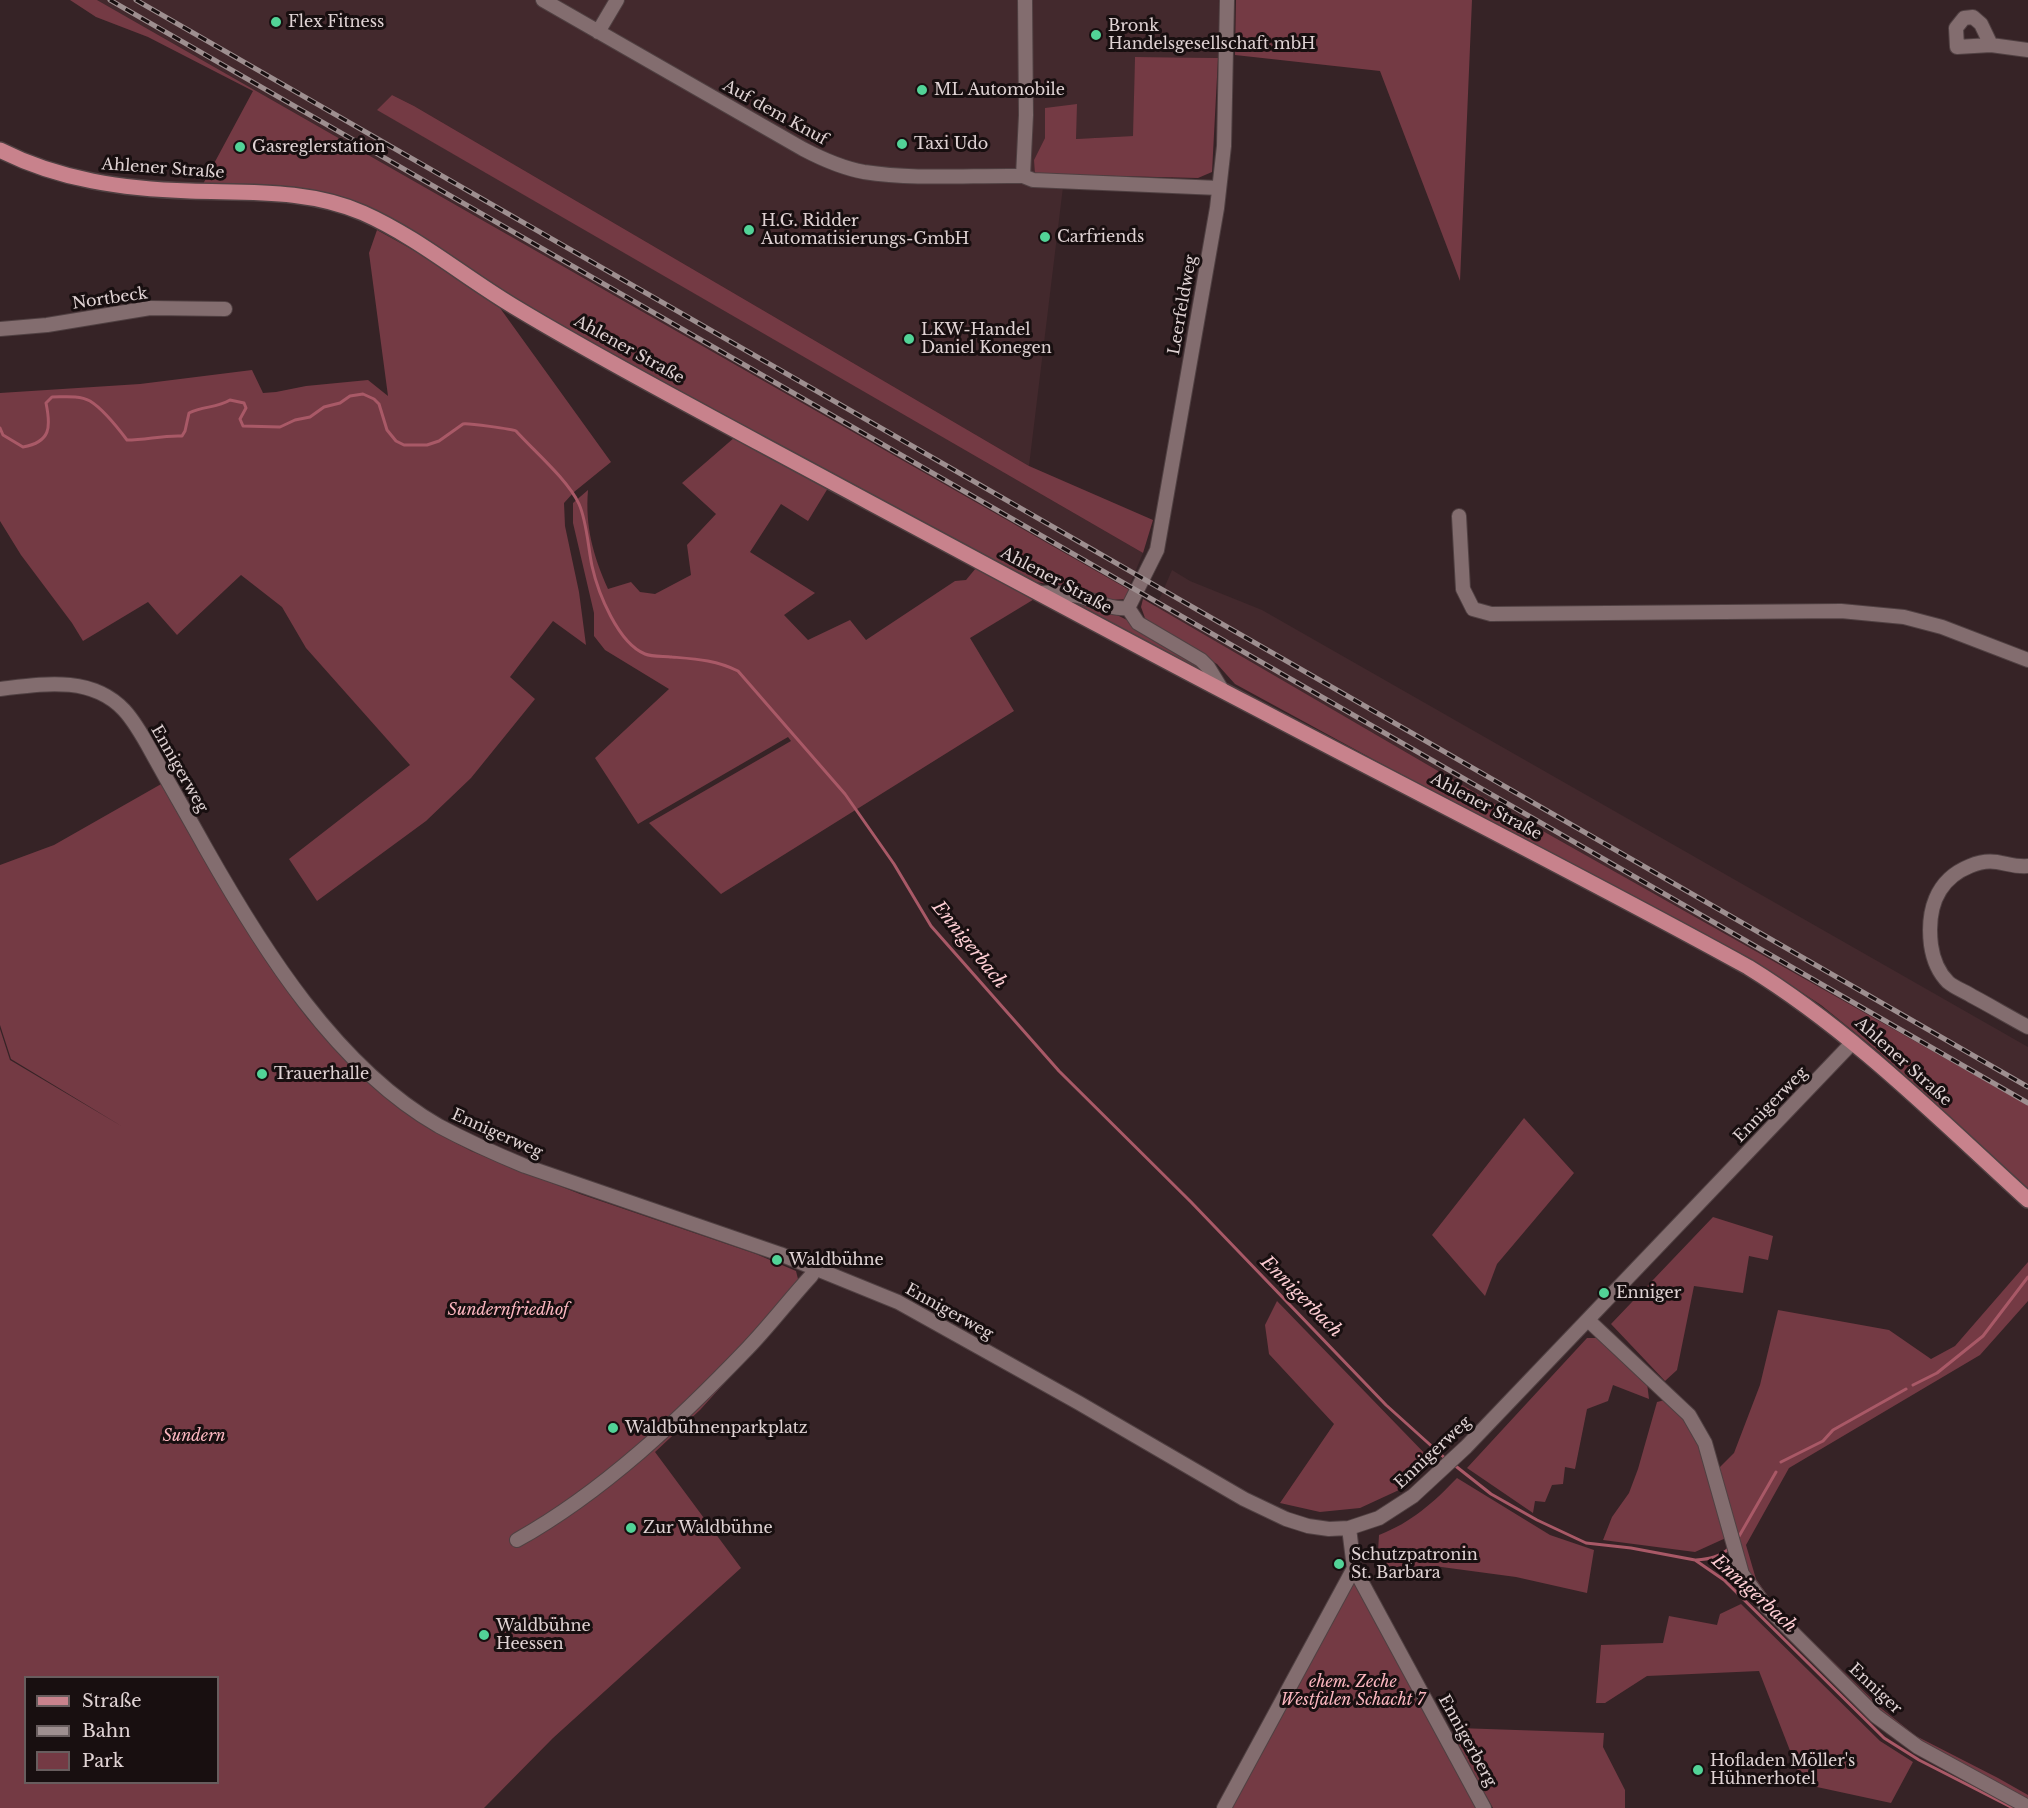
<!DOCTYPE html>
<meta charset="utf-8">
<style>
body{margin:0}
#map{position:relative;width:2028px;height:1808px;overflow:hidden;background:#362326;font-family:"Libre Baskerville",serif}
canvas{display:block}
.legend{position:absolute;left:24px;top:1676px;width:195px;height:108px;box-sizing:border-box;background:#180f10;border:2px solid #685d5e;margin:0;padding:8px 10px;list-style:none;font-size:18px;color:#e0d3d4}
.legend li{display:flex;align-items:center;gap:12px;height:30px}
.legend b{width:30px;border:2px solid #685d5e}
</style>
<div id="map">
<canvas width="2028" height="1808"></canvas>
<ul class="legend">
<li><b style="height:8px;background:#c8828c"></b>Straße</li>
<li><b style="height:8px;background:#9e8f90"></b>Bahn</li>
<li><b style="height:16px;background:#743a44"></b>Park</li>
</ul>
</div>
<script>
const g = document.querySelector('canvas').getContext('2d');
g.lineJoin = 'round';
function fillPath(path, color) { g.fillStyle = color; g.fill(path, 'evenodd'); }
function strokePath(path, color, width, dash) { g.strokeStyle = color; g.lineWidth = width; g.lineCap = dash ? 'butt' : 'round'; g.setLineDash(dash || []); g.stroke(path); }
function write(font, color, halo, rows, align = 'center') {
  g.font = font + ' "Libre Baskerville",serif'; g.lineWidth = 6; g.setLineDash([]); g.textBaseline = 'middle'; g.strokeStyle = halo; g.fillStyle = color; for (const [text, x, y, turn = 0] of rows) {
    g.save(); g.translate(x, y); g.rotate((+turn || 0) * Math.PI / 180); g.textAlign = isNaN(turn) ? turn : align; if (halo) g.strokeText(text, 0, 0); g.fillText(text, 0, 0); g.restore();
  }
}
fillPath(new Path2D(`
 M 97,0 L 1219,0 L 1218,58 L 1135,57 L 1134,136 L 1076,139 L 1045,109 L 1045,138 L 1034,160 L 1063,187 L 1029,466 L 414,106 L 392,95 L 378,110 L 1143,553 L 1128,589 Z
 M 1172,570 L 1190,581 L 1262,610 L 2028,1047 L 2028,1105 L 1488,800 L 1156,607 Z`), '#43292d');
fillPath(new Path2D(`
 M 70,0 L 97,0 L 1133,592 L 1127,599 L 1110,600 L 1081,589 L 1035,582 L 702,404 L 517,301 L 397,222 C 369,207 337,194 306,189 C 272,183 237,185 203,184 L 253,91 L 148,37 L 96,17 Z
 M 1236,0 L 1472,0 L 1460,281 L 1380,71 L 1235,55 Z
 M 1135,57 L 1218,58 L 1212,172 L 1198,178 L 1035,174 L 1034,160 L 1045,138 L 1045,108 L 1077,104 L 1076,139 L 1133,136 Z
 M 392,95 L 414,106 L 1029,466 L 1153,520 L 1143,553 L 377,110 Z
 M 377,230 L 424,256 L 500,308 L 611,462 L 574,492 L 564,503 L 565,526 L 579,592 L 586,645 L 553,621 L 510,677 L 535,699 L 471,778 L 426,821 L 317,901 L 289,859 L 410,765 L 306,648 L 282,607 L 241,575 L 177,635 L 148,602 L 83,641 L 72,623 L 21,555 L 0,521 L 0,393 L 140,384 L 252,370 L 263,393 L 276,392 L 306,386 L 368,380 L 388,396 L 369,253 Z
 M 735,437 L 828,488 L 808,521 L 781,504 L 750,552 L 815,593 L 784,615 L 808,640 L 850,620 L 866,640 L 955,581 L 966,580 L 976,568 L 1036,598 L 970,638 L 1014,711 L 721,894 L 649,823 L 791,741 L 788,737 L 638,824 L 595,758 L 669,689 L 605,650 L 594,636 L 594,613 L 573,523 L 573,503 L 588,490 C 585,527 593,555 608,589 L 631,582 L 640,592 L 655,594 L 691,575 L 687,545 L 716,514 L 682,483 Z
 M 1069,599 L 1107,610 L 1127,620 L 1199,663 L 1208,677 L 1068,602 Z
 M 1143,599 L 1488,800 L 2028,1105 L 2028,1191 L 1879,1052 L 1821,1005 L 1792,986 L 1751,960 L 1624,891 L 1391,769 L 1235,684 L 1217,664 L 1158,629 L 1145,618 L 1141,607 Z
 M 163,783 L 230,903 L 268,964 L 308,1019 L 365,1078 L 433,1130 L 471,1151 L 580,1194 L 756,1254 L 796,1271 L 798,1279 L 797,1287 L 726,1366 L 719,1367 L 729,1378 L 700,1410 L 655,1452 L 741,1568 L 553,1738 L 484,1808 L 0,1808 L 0,1029 L 10,1060 L 123,1127 L 11,1059 L 0,1025 L 0,865 L 54,845 ZM 26,1678 L 218,1678 L 218,1782 L 26,1782 Z
 M 1524,1118 L 1574,1173 L 1497,1264 L 1485,1296 L 1432,1235 Z
 M 1713,1217 L 1773,1236 L 1768,1260 L 1749,1256 L 1743,1293 L 1694,1286 L 1677,1370 L 1665,1381 L 1611,1324 Z
 M 2028,1262 L 2028,1301 L 1980,1355 L 1789,1468 L 1746,1545 L 1756,1579 L 1773,1603 L 1882,1709 L 1916,1736 L 1998,1778 L 2028,1795 L 2028,1804 L 1919,1745 L 1878,1714 L 1770,1606 L 1747,1571 L 1717,1470 L 1734,1453 L 1760,1385 L 1778,1310 L 1889,1330 L 1931,1359 L 1955,1346 Z
 M 1277,1301 L 1430,1459 L 1399,1490 L 1360,1508 L 1320,1512 L 1280,1503 L 1334,1424 L 1269,1354 L 1265,1325 Z
 M 1587,1338 L 1600,1338 L 1647,1383 L 1649,1399 L 1613,1385 L 1608,1401 L 1587,1409 L 1575,1469 L 1565,1467 L 1563,1484 L 1552,1485 L 1545,1502 L 1535,1501 L 1533,1513 L 1467,1468 Z
 M 1665,1400 L 1695,1429 L 1728,1537 L 1695,1552 L 1603,1540 L 1612,1517 L 1629,1493 L 1638,1469 L 1657,1402 Z
 M 1457,1478 L 1550,1535 L 1594,1550 L 1587,1593 L 1516,1577 L 1434,1566 L 1377,1568 L 1379,1535 C 1412,1522 1433,1503 1457,1478 Z
 M 1353,1584 L 1358,1585 L 1479,1808 L 1229,1808 Z
 M 1741,1604 L 1880,1741 L 1913,1762 L 1891,1803 L 1803,1784 L 1759,1671 L 1647,1676 L 1605,1703 L 1596,1703 L 1601,1645 L 1663,1643 L 1669,1616 L 1717,1625 L 1720,1614 Z
 M 1458,1728 L 1604,1733 L 1603,1747 L 1625,1790 L 1625,1808 L 1493,1808 L 1452,1735 Z`), '#743a44');
strokePath(new Path2D(`
 M 0,428 L 3,435 L 23,447 C 51,442 51,427 46,403 L 52,397 C 64,397 79,395 90,401 C 103,409 118,428 127,440 C 146,440 163,435 182,436 L 185,431 L 189,413 C 203,406 217,408 230,400 L 244,403 L 246,408 L 240,419 L 243,426 L 280,427 L 295,420 L 310,417 L 324,407 L 340,403 L 350,396 L 363,394 L 374,399 L 379,404 L 387,430 L 396,441 L 404,445 L 427,445 L 439,441 L 463,424 C 468,423 512,429 516,431 C 534,451 568,480 579,504 C 587,522 588,547 592,566 C 598,593 618,643 645,654 C 652,657 664,656 672,657 C 696,659 716,660 738,671 L 845,794 L 894,864 L 931,926 L 1059,1071 L 1191,1202 L 1386,1405 L 1447,1460
 M 1913,1385 L 1937,1373 L 1983,1336 L 2028,1277
 M 1781,1462 L 1823,1441 L 1833,1430 L 1906,1389
 M 1453,1464 L 1491,1494 L 1537,1520 L 1586,1543 L 1631,1548 L 1695,1560 L 1724,1580 L 1884,1738 L 1919,1760 L 2013,1808
 M 1738,1538 L 1776,1472
 M 1696,1560 C 1710,1559 1719,1557 1730,1548`), '#a95967', 3);
const minor = new Path2D(`
 M 543,0 L 803,149 C 822,159 842,168 864,172 C 916,180 971,175 1023,176 L 1033,180 L 1219,188
 M 598,32 L 617,0
 M 1991,45 L 1981,24 L 1973,17 L 1964,18 L 1956,28 L 1957,47 L 1991,45 L 2028,50
 M 1023,176 L 1026,115 L 1025,0
 M 0,329 L 47,325 L 150,308 L 225,309
 M 1459,516 L 1463,589 L 1473,609 L 1491,614 L 1841,611 L 1904,617 L 1942,627 L 2028,660
 M 1039,593 C 1052,592 1065,593 1078,596 C 1095,600 1110,610 1128,608
 M 1128,608 L 1157,550 L 1217,208 L 1224,146 L 1227,0
 M 1128,608 L 1138,623 L 1201,660 L 1208,667 L 1222,690
 M 0,689 C 42,684 91,675 124,710 C 137,724 147,744 156,760 C 172,789 189,818 205,847 C 262,948 336,1067 439,1126 C 467,1141 496,1154 525,1166 L 780,1254 L 898,1302 L 1079,1403 L 1244,1499 L 1286,1519 L 1308,1526 L 1329,1529 L 1349,1528 L 1379,1518 L 1413,1496 L 1466,1447 L 1853,1042
 M 2028,866 C 2006,868 1996,855 1970,866 C 1935,880 1927,912 1931,945 C 1933,959 1938,972 1948,982 C 1955,988 1964,991 1972,996 C 1991,1006 2009,1017 2028,1027
 M 1588,1320 L 1689,1415 L 1705,1443 L 1742,1574 L 1764,1604 L 1876,1716 L 1918,1747 L 2028,1807
 M 1349,1528 L 1354,1568 L 1484,1808
 M 517,1540 C 603,1492 680,1419 748,1348 C 770,1325 789,1300 811,1276 L 816,1268
 M 1224,1808 L 1354,1568`);
const major = new Path2D(`
 M 0,150 C 59,180 124,189 190,191 C 249,193 308,189 363,213 C 417,237 463,276 513,306 C 594,355 678,399 761,444 C 925,532 1089,621 1254,707 C 1419,794 1585,877 1748,967 C 1852,1031 1938,1118 2028,1200`);
strokePath(minor, '#504042', 16);
strokePath(major, '#504042', 18);
strokePath(minor, '#836d6f', 14);
strokePath(major, '#c8828c', 15);
const rail = new Path2D(`
 M 110,0 L 2028,1103
 M 136,0 L 2028,1087`);
strokePath(rail, '#9e8f90', 5);
strokePath(rail, '#180f10', 3, [9]);
for (const [x, y, r, color] of [
 [276,22,6,"#52d397"],
 [1096,35,6,"#52d397"],
 [922,90,6,"#52d397"],
 [902,144,6,"#52d397"],
 [240,147,6,"#52d397"],
 [749,230,6,"#52d397"],
 [1045,237,6,"#52d397"],
 [909,339,6,"#52d397"],
 [262,1074,6,"#52d397"],
 [777,1260,6,"#52d397"],
 [1604,1293,6,"#52d397"],
 [613,1428,6,"#52d397"],
 [631,1528,6,"#52d397"],
 [1339,1564,6,"#52d397"],
 [484,1635,6,"#52d397"],
 [1698,1770,6,"#52d397"]
]) { const dot = new Path2D(); dot.arc(x, y, r, 0, 2 * Math.PI); g.fillStyle = color; g.fill(dot); strokePath(dot, '#180f10', 2); }
write('16px', '#e0d3d4', '#180f10', [
 ["Flex Fitness",288,22],
 ["Bronk",1108,26],
 ["Handelsgesellschaft mbH",1108,44],
 ["ML Automobile",934,90],
 ["Taxi Udo",914,144],
 ["Gasreglerstation",252,147],
 ["H.G. Ridder",761,221],
 ["Automatisierungs-GmbH",761,239],
 ["Carfriends",1057,237],
 ["LKW-Handel",921,330],
 ["Daniel Konegen",921,348],
 ["Trauerhalle",274,1074],
 ["Waldbühne",789,1260],
 ["Enniger",1616,1293],
 ["Waldbühnenparkplatz",625,1428],
 ["Zur Waldbühne",643,1528],
 ["Schutzpatronin",1351,1555],
 ["St. Barbara",1351,1573],
 ["Waldbühne",496,1626],
 ["Heessen",496,1644],
 ["Hofladen Möller's",1710,1761],
 ["Hühnerhotel",1710,1779]
], 'left');
write('16px', '#e0d3d4', '#180f10', [
 ["Auf dem Knuf",775,113,29],
 ["Ahlener Straße",163,169,4],
 ["Nortbeck",110,299,-8],
 ["Leerfeldweg",1183,305,-80],
 ["Ahlener Straße",629,350,29],
 ["Ahlener Straße",1056,581,28],
 ["Ennigerweg",179,769,60],
 ["Ahlener Straße",1486,807,28],
 ["Ahlener Straße",1903,1062,42],
 ["Ennigerweg",1771,1105,-46],
 ["Ennigerweg",497,1134,24],
 ["Ennigerweg",949,1312,29],
 ["Ennigerweg",1433,1453,-43],
 ["Enniger",1875,1689,43],
 ["Ennigerberg",1467,1741,61]
]);
write('italic 16px', '#fcb7c0', '#180f10', [
 ["Sundernfriedhof",508,1310],
 ["Sundern",194,1436],
 ["ehem. Zeche",1353,1682],
 ["Westfalen Schacht 7",1353,1700]
]);
write('italic 18px', '#feced4', '#180f10', [
 ["Ennigerbach",969,945,51],
 ["Ennigerbach",1301,1297,45],
 ["Ennigerbach",1754,1594,42]
]);
</script>
